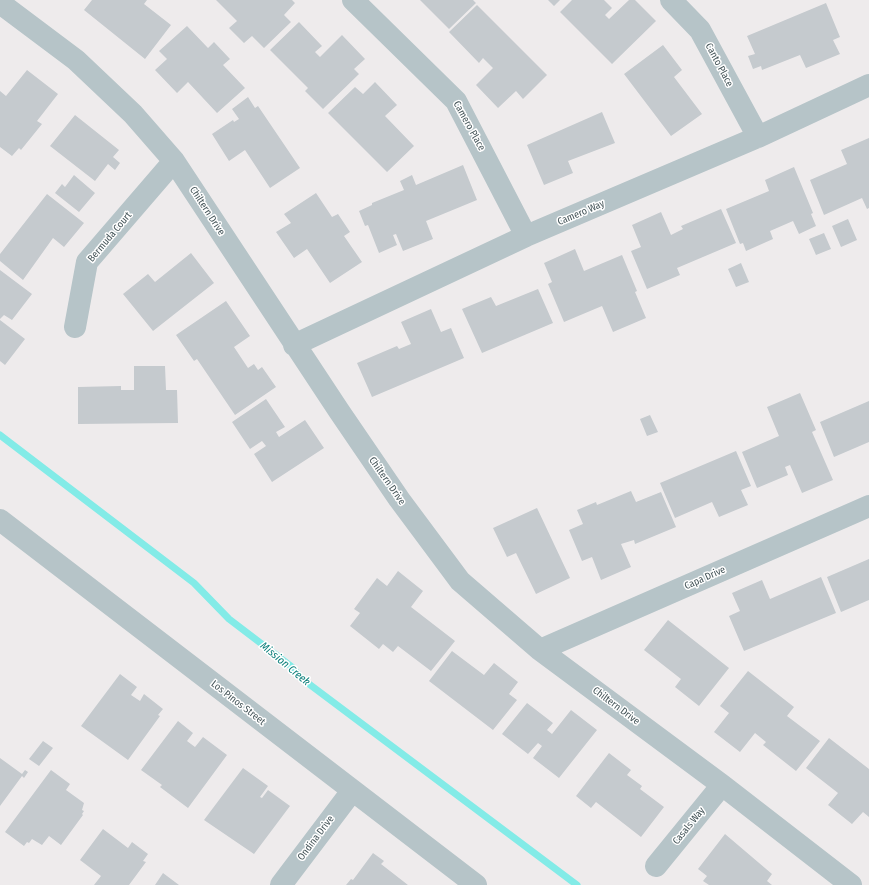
<!DOCTYPE html>
<style>
body{margin:0}
canvas{display:block;background:#eeebec}
</style>
<canvas width="869" height="885"></canvas>
<script>
const g = document.querySelector('canvas').getContext('2d');
g.lineJoin = 'round';
function strokePath(path, color, width, dash) { g.strokeStyle = color; g.lineWidth = width; g.lineCap = dash ? 'butt' : 'round'; g.setLineDash(dash || []); g.stroke(path); }
function fillPath(path, color) { g.fillStyle = color; g.fill(path, 'evenodd'); }
function write(font, color, halo, rows, align = 'center') {
  g.font = font + ' "Fira Sans Condensed",sans-serif'; g.lineWidth = 3; g.setLineDash([]); g.textBaseline = 'middle'; g.strokeStyle = halo; g.fillStyle = color; for (const [text, x, y, turn = 0] of rows) {
    g.save(); g.translate(x, y); g.rotate((+turn || 0) * Math.PI / 180); g.textAlign = isNaN(turn) ? turn : align; if (halo) g.strokeText(text, 0, 0); g.fillText(text, 0, 0); g.restore();
  }
}
strokePath(new Path2D(`
 M 0,435 L 194,583 L 229,619 L 292,667 L 301,678 L 577,885`), '#83ebe7', 7);
fillPath(new Path2D(`
 M 92,0 L 147,0 L 144,4 L 171,25 L 145,59 L 84,10 Z
 M 216,0 L 292,0 L 295,3 L 284,15 L 291,22 L 264,48 L 252,36 L 244,43 L 229,28 L 237,21 Z
 M 420,0 L 473,0 L 476,3 L 449,29 Z
 M 548,0 L 560,0 L 554,6 Z
 M 572,0 L 604,0 L 612,8 L 605,15 L 609,19 L 629,0 L 635,0 L 656,21 L 612,64 L 560,12 Z
 M 826,3 L 840,37 L 833,40 L 840,54 L 806,68 L 800,55 L 762,70 L 761,66 L 753,69 L 748,56 L 755,54 L 747,36 Z
 M 477,5 L 547,75 L 523,99 L 516,91 L 498,108 L 476,85 L 493,68 L 483,58 L 479,63 L 449,32 Z
 M 299,22 L 322,46 L 315,52 L 320,57 L 342,35 L 365,59 L 354,69 L 359,74 L 323,109 L 305,91 L 308,88 L 270,50 Z
 M 187,26 L 208,48 L 214,42 L 230,59 L 223,65 L 245,88 L 217,113 L 188,82 L 177,93 L 155,70 L 167,59 L 159,51 Z
 M 663,45 L 682,70 L 674,77 L 702,114 L 671,136 L 624,74 Z
 M 27,70 L 58,94 L 37,121 L 42,124 L 21,150 L 19,148 L 12,156 L 0,147 L 0,91 L 6,96 Z
 M 375,82 L 397,105 L 385,116 L 414,146 L 387,172 L 328,113 L 355,87 L 363,94 Z
 M 248,97 L 255,108 L 258,106 L 300,168 L 270,188 L 245,150 L 229,161 L 212,134 L 233,120 L 234,122 L 239,119 L 232,109 Z
 M 602,112 L 615,143 L 568,161 L 573,173 L 544,185 L 527,145 Z
 M 75,115 L 119,150 L 113,157 L 120,163 L 115,170 L 108,164 L 95,181 L 50,146 Z
 M 869,138 L 869,208 L 867,209 L 862,198 L 824,215 L 810,180 L 847,164 L 841,150 Z
 M 463,165 L 477,200 L 426,221 L 433,239 L 403,251 L 396,234 L 393,235 L 397,245 L 379,253 L 368,225 L 365,226 L 359,211 L 372,205 L 372,203 L 404,190 L 400,181 L 412,175 L 416,185 Z
 M 794,167 L 813,213 L 811,214 L 816,226 L 799,234 L 793,221 L 770,231 L 773,239 L 746,251 L 743,243 L 740,244 L 726,209 L 769,191 L 765,180 Z
 M 74,175 L 95,193 L 79,212 L 55,193 L 62,184 L 65,187 Z
 M 316,193 L 332,217 L 338,214 L 350,232 L 344,236 L 362,262 L 330,283 L 307,249 L 294,258 L 276,232 L 291,223 L 284,214 Z
 M 47,194 L 84,223 L 64,247 L 53,238 L 23,280 L 0,261 L 0,254 Z
 M 721,209 L 736,243 L 677,268 L 680,275 L 647,289 L 631,251 L 641,247 L 632,225 L 661,212 L 671,235 L 683,229 L 681,226 Z
 M 848,219 L 857,240 L 841,247 L 832,226 Z
 M 824,233 L 831,249 L 816,255 L 809,239 Z
 M 575,249 L 584,271 L 622,255 L 637,291 L 635,292 L 646,318 L 613,332 L 602,306 L 564,322 L 548,284 L 552,282 L 544,263 Z
 M 191,253 L 214,283 L 153,331 L 123,294 L 148,274 L 155,282 Z
 M 741,263 L 749,282 L 736,287 L 728,269 Z
 M 0,270 L 32,294 L 12,320 L 4,315 L 0,319 Z
 M 538,289 L 553,323 L 482,353 L 462,309 L 491,297 L 496,306 Z
 M 226,301 L 250,336 L 234,347 L 248,368 L 254,364 L 258,370 L 262,367 L 276,387 L 235,415 L 197,359 L 194,361 L 176,335 Z
 M 431,309 L 441,332 L 451,328 L 464,358 L 372,397 L 357,363 L 397,346 L 399,349 L 411,344 L 401,322 Z
 M 0,320 L 25,339 L 5,365 L 0,361 Z
 M 134,366 L 165,366 L 166,390 L 177,390 L 178,423 L 78,424 L 78,387 L 121,386 L 121,390 L 134,390 Z
 M 800,393 L 816,430 L 812,432 L 833,480 L 802,493 L 790,465 L 785,467 L 788,475 L 757,488 L 742,452 L 779,436 L 767,407 Z
 M 266,399 L 285,427 L 276,432 L 279,437 L 305,420 L 324,448 L 272,482 L 254,454 L 266,446 L 262,441 L 250,449 L 232,422 Z
 M 869,401 L 869,442 L 834,457 L 820,422 Z
 M 650,415 L 658,432 L 647,436 L 640,419 Z
 M 736,451 L 751,486 L 741,490 L 748,505 L 719,517 L 712,502 L 675,518 L 660,483 Z
 M 631,491 L 636,502 L 661,492 L 676,527 L 635,544 L 634,540 L 621,544 L 631,567 L 601,580 L 592,557 L 582,561 L 569,530 L 583,524 L 577,510 L 596,502 L 597,505 Z
 M 537,508 L 570,578 L 536,594 L 516,553 L 507,557 L 493,528 Z
 M 869,559 L 869,600 L 841,612 L 827,577 Z
 M 398,571 L 423,591 L 411,607 L 455,641 L 431,671 L 398,646 L 393,652 L 383,644 L 379,649 L 350,626 L 360,613 L 354,609 L 377,578 L 387,586 Z
 M 821,577 L 836,613 L 744,651 L 729,616 L 740,611 L 732,593 L 762,580 L 770,599 Z
 M 668,620 L 729,668 L 699,706 L 675,687 L 681,679 L 644,650 Z
 M 452,651 L 484,675 L 494,663 L 518,682 L 509,694 L 517,700 L 493,730 L 429,681 Z
 M 748,671 L 794,707 L 787,716 L 820,741 L 796,771 L 763,745 L 766,742 L 755,733 L 740,752 L 714,732 L 729,713 L 720,706 Z
 M 120,674 L 137,687 L 131,695 L 140,701 L 144,694 L 163,709 L 158,715 L 160,716 L 128,760 L 81,726 Z
 M 527,703 L 553,723 L 547,730 L 552,734 L 571,710 L 597,730 L 559,778 L 533,758 L 542,746 L 538,743 L 528,754 L 502,734 Z
 M 178,721 L 193,733 L 187,741 L 195,747 L 203,737 L 227,755 L 188,808 L 160,787 L 162,785 L 141,770 Z
 M 829,738 L 869,769 L 869,817 L 863,812 L 852,824 L 828,805 L 838,793 L 806,768 Z
 M 43,741 L 53,748 L 39,766 L 29,759 Z
 M 609,753 L 631,770 L 627,775 L 642,786 L 640,789 L 664,807 L 641,837 L 596,802 L 591,808 L 576,796 Z
 M 0,758 L 22,774 L 25,770 L 28,772 L 24,778 L 22,776 L 0,806 Z
 M 243,768 L 268,786 L 260,797 L 262,798 L 268,790 L 290,806 L 254,854 L 204,820 Z
 M 51,770 L 70,784 L 66,790 L 84,803 L 82,810 L 84,811 L 82,814 L 83,815 L 61,845 L 49,836 L 42,845 L 32,839 L 29,843 L 27,842 L 24,846 L 5,832 Z
 M 103,829 L 128,848 L 132,842 L 148,854 L 143,861 L 146,862 L 129,885 L 94,885 L 101,876 L 80,860 Z
 M 725,834 L 772,874 L 767,881 L 772,885 L 709,885 L 703,881 L 707,876 L 698,869 Z
 M 373,853 L 384,861 L 381,864 L 408,885 L 346,885 L 351,879 L 353,880 Z
 M 163,873 L 179,885 L 155,885 Z`), '#c5cace');
strokePath(new Path2D(`
 M 353,0 L 456,101 L 526,236
 M 671,0 L 700,30 L 758,137
 M 0,3 L 76,60 L 133,114 L 174,161 L 339,411 L 399,499 L 460,581 L 540,650 L 722,785 L 851,885
 M 75,327 L 87,262 L 174,161
 M 294,345 L 526,236 L 758,137 L 869,85
 M 0,520 L 476,885
 M 540,650 L 869,506
 M 656,866 L 722,785
 M 281,885 L 352,791`), '#b6c4c8', 22);
write('10px', '#445458', '#fff', [
 ["Canto Place",719,65,62],
 ["Camero Place",469,126,61],
 ["Chiltern Drive",207,211,57],
 ["Camero Way",581,213,-23],
 ["Bermuda Court",110,237,-50],
 ["Chiltern Drive",387,481,55],
 ["Capa Drive",705,578,-24],
 ["Los Pinos Street",238,703,38],
 ["Chiltern Drive",616,706,37],
 ["Casals Way",689,826,-51],
 ["Ondina Drive",316,838,-53]
]);
write('italic 11px', '#0c7f7b', '#fff', [
 ["Mission Creek",285,664,40]
]);
</script>
